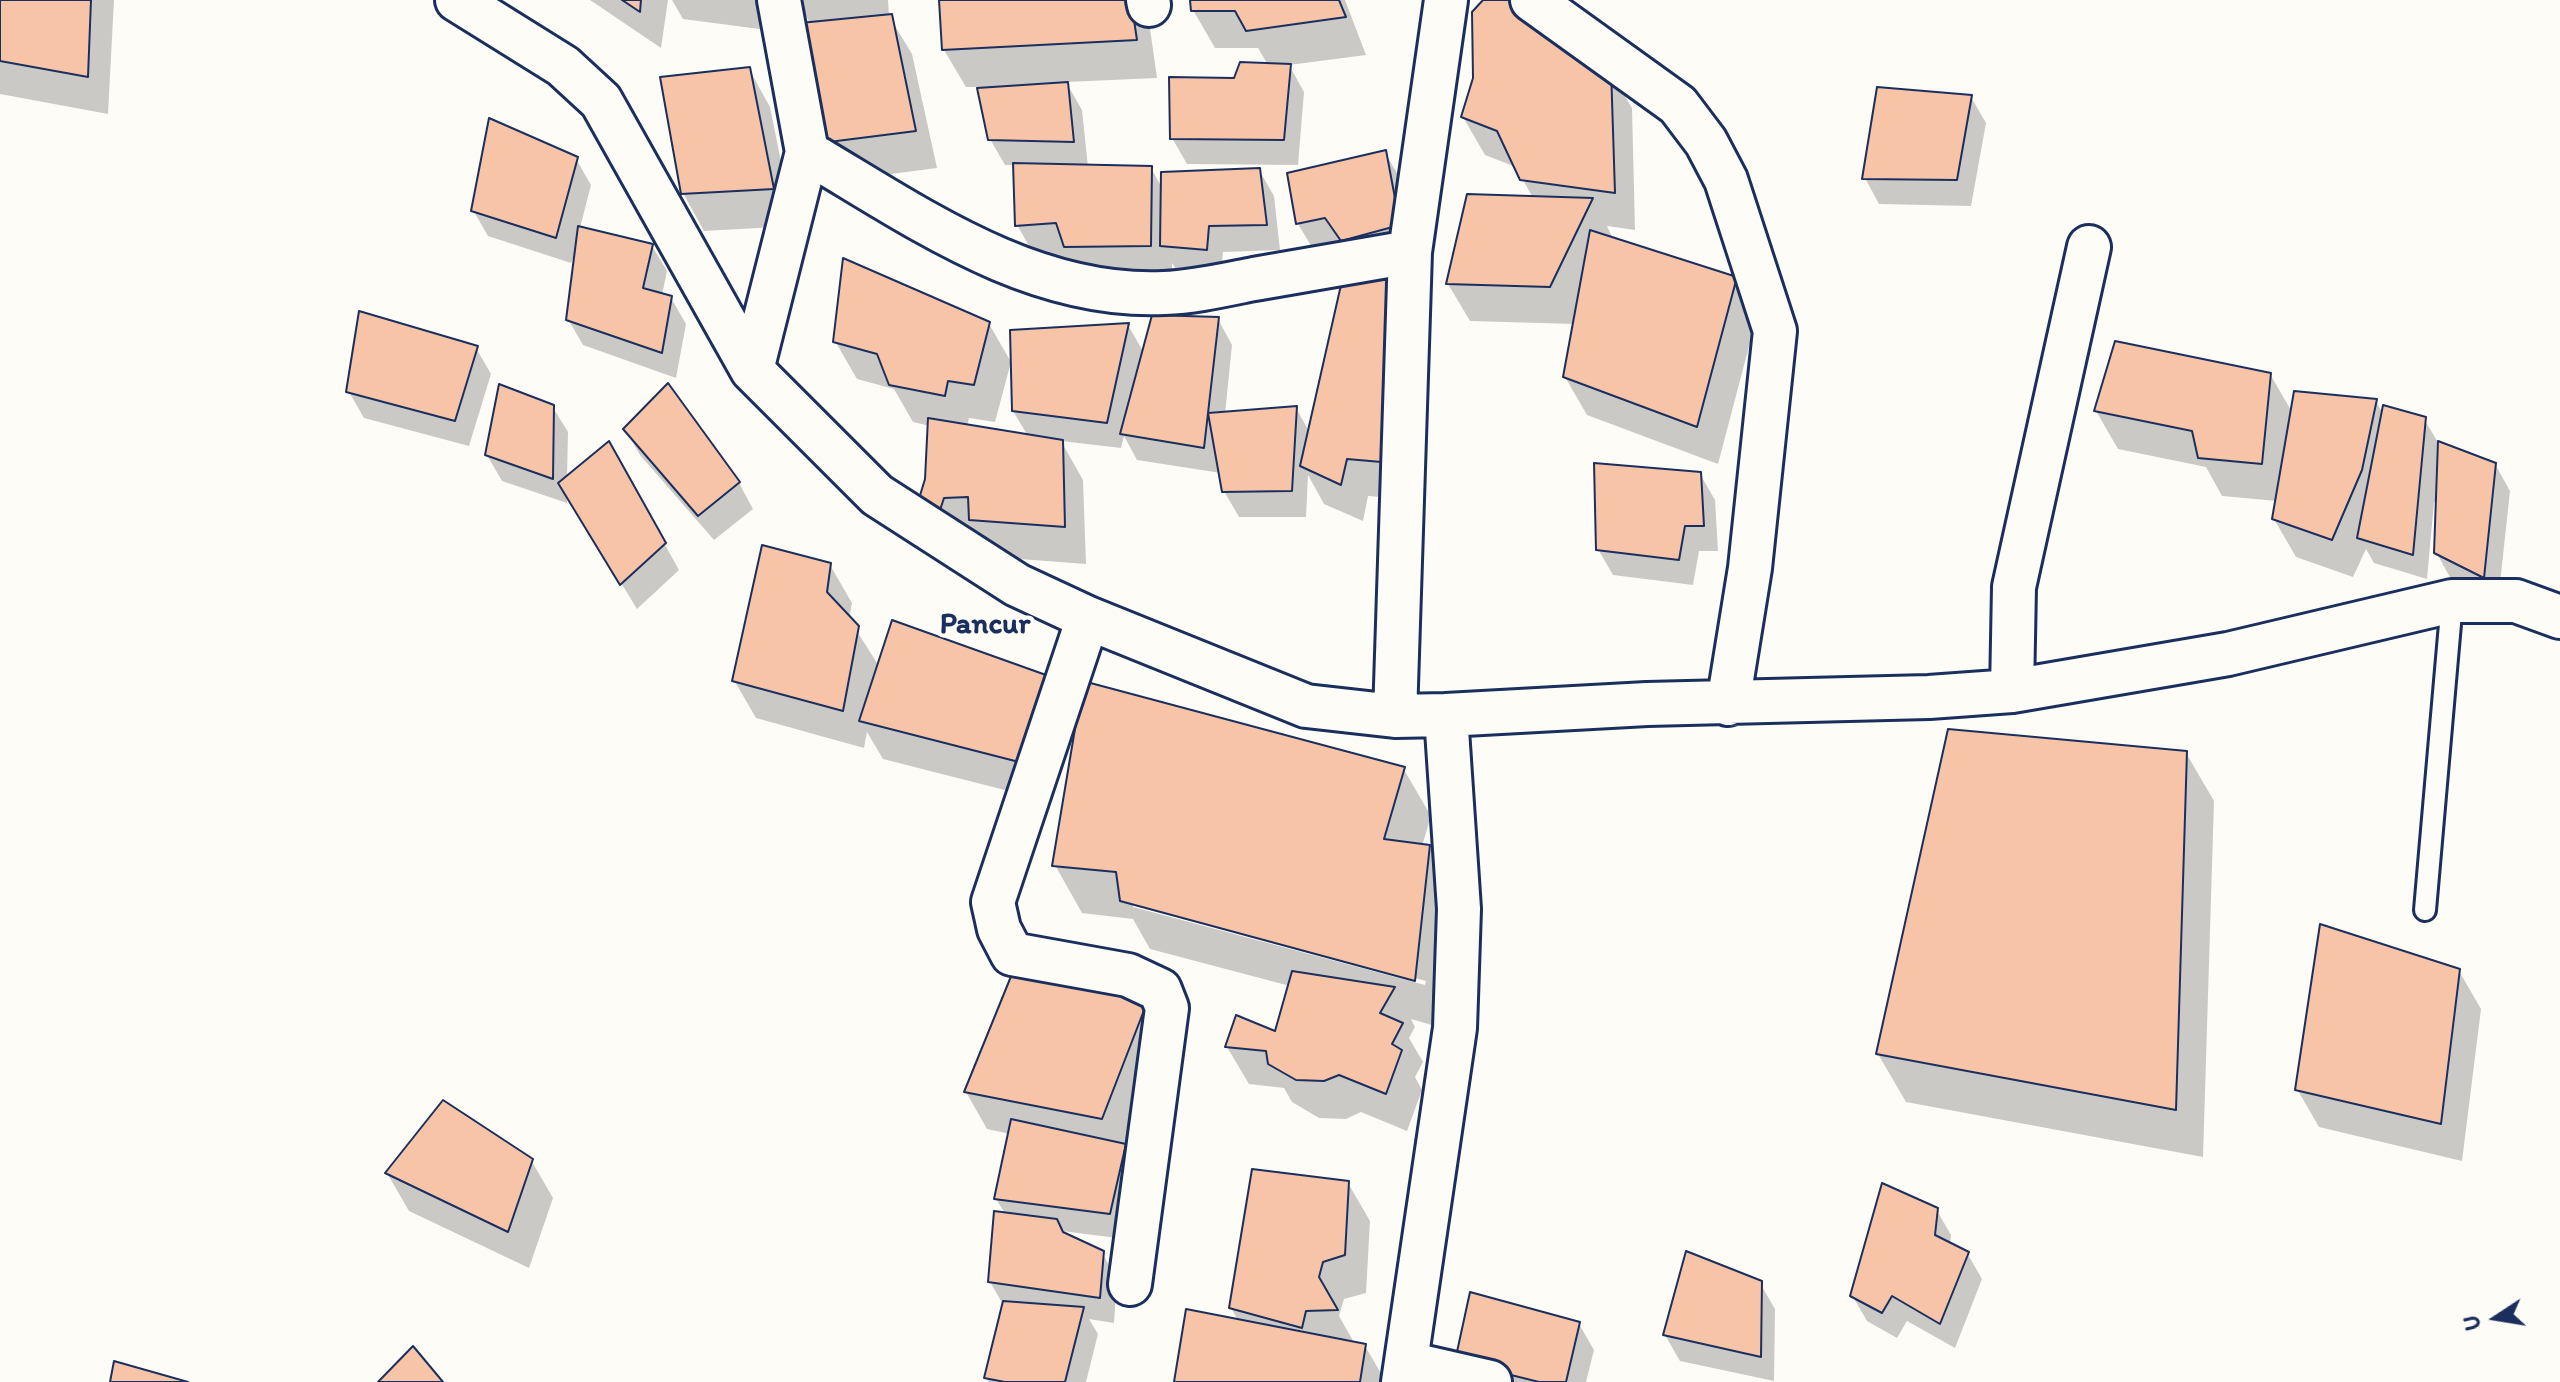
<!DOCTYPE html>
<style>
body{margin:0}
#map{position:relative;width:2560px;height:1382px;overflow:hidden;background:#fdfcf7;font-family:Itim,sans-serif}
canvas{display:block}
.north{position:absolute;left:2456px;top:1278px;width:80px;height:80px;-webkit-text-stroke:6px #fdfcf7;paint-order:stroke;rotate:258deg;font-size:22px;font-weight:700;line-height:32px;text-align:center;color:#1b2f5e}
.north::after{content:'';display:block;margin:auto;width:28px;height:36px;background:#1b2f5e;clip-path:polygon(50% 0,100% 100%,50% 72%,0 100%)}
</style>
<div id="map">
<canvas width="2560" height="1382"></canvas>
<div class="north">U</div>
</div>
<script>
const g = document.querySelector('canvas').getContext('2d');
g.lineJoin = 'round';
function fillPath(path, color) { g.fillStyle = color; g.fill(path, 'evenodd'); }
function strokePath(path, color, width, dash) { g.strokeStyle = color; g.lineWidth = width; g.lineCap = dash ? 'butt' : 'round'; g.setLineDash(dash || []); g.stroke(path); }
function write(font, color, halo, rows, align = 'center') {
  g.font = font + ' Itim,sans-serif'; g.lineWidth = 8; g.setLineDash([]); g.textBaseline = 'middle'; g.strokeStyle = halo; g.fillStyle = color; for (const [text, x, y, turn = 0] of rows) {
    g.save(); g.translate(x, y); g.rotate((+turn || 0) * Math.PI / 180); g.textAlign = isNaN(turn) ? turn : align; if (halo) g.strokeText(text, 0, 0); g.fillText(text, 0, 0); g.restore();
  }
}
fillPath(new Path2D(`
 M 0,0 L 114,0 L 108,114 L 0,94 Z
 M 590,0 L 668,0 L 661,48 Z
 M 672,0 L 773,0 L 767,30 L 683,19 Z
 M 799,0 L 888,0 L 889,16 L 912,54 L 937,168 L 845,180 L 823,142 L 810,24 Z
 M 941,0 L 1146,0 L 1157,78 L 1066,82 L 1082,110 L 1088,167 L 1151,168 L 1162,188 L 1259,170 L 1274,196 L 1280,250 L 1223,252 L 1221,275 L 1177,271 L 1172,263 L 1172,283 L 1088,284 L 1074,260 L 1039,263 L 1017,225 L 1015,165 L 1005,165 L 990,139 L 979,87 L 966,87 L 944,50 Z
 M 1192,0 L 1345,0 L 1366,55 L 1289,65 L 1304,92 L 1298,165 L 1187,164 L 1172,138 L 1268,65 L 1258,48 L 1215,48 L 1193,10 Z
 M 1486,0 L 1609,70 L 1632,108 L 1635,230 L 1607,226 L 1613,239 L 1735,278 L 1757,316 L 1718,464 L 1587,415 L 1565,377 L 1575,324 L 1470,321 L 1448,284 L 1533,198 L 1516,167 L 1485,155 L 1463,117 L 1475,78 Z
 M 749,69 L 770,107 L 794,226 L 704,231 L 683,193 Z
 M 1971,97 L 1986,123 L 1971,206 L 1879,204 L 1865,178 Z
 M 1385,153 L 1400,178 L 1413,251 L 1313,249 L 1298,224 Z
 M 576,159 L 591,185 L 580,228 L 652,246 L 667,271 L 662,295 L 671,298 L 686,324 L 676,378 L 583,345 L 568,319 L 577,250 L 571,263 L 488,236 L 473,210 Z
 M 1345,278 L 1414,500 L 1368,496 L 1363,521 L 1324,504 L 1308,475 L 1306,517 L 1239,517 L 1224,491 L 1221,473 L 1137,460 L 1124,436 L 1121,448 L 1061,441 L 1083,480 L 1086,564 L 993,557 L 980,535 L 942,540 L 927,479 L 930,426 L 913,422 L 894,389 L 857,379 L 835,341 L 989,324 L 1011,362 L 995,422 L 969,418 L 967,427 L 1028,436 L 1013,411 L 1128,325 L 1144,353 L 1218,319 L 1232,345 L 1225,414 L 1296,408 L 1310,433 Z
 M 476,348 L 491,374 L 469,446 L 364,418 L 349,392 Z
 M 2270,374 L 2292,412 L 2376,401 L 2383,414 L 2424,419 L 2439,444 L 2495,464 L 2510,491 L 2498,602 L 2451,579 L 2436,552 L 2438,502 L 2434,502 L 2427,579 L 2374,563 L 2366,549 L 2353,577 L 2296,557 L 2274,519 L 2277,501 L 2222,496 L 2206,467 L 2118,449 L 2096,411 Z
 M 552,406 L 568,432 L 567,478 L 609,444 L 679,570 L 637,609 L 567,494 L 567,503 L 502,481 L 487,455 Z
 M 625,429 L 739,483 L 753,509 L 714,540 L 640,455 Z
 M 1700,474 L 1715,500 L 1718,551 L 1699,551 L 1693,585 L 1613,575 L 1598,549 Z
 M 830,565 L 852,603 L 849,619 L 879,666 L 1044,677 L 1066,715 L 1040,799 L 883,759 L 867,732 L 864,748 L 756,718 L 734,680 Z
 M 2186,753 L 2214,801 L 2203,1157 L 1906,1102 L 1878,1054 Z
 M 1403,768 L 1431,816 L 1422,846 L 1429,847 L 1457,895 L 1442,1028 L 1411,1019 L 1415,1027 L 1409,1038 L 1423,1062 L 1415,1077 L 1422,1090 L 1407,1131 L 1361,1112 L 1346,1119 L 1319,1118 L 1292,1102 L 1284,1088 L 1249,1084 L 1227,1047 L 1277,1033 L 1290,986 L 1150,949 L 1133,919 L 1082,913 L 1055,865 ZM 1133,903 L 1426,981 L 1425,985 L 1133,907 Z
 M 2459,971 L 2481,1009 L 2462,1161 L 2319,1127 L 2297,1089 Z
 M 1147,1002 L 1168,1040 L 1126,1148 L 1140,1171 L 1125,1239 L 1062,1231 L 1102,1253 L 1117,1279 L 1114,1323 L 1089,1319 L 1098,1334 L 1086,1382 L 989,1382 L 986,1378 L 1004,1306 L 990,1282 L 1006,1215 L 996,1199 L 1010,1134 L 987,1129 L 966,1092 Z
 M 531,1160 L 553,1198 L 529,1268 L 409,1211 L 387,1173 Z
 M 1348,1183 L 1370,1221 L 1366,1293 L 1344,1299 L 1339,1316 L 1355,1344 L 1365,1346 L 1386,1382 L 1176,1382 L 1239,1322 L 1231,1308 Z
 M 1936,1209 L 1951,1235 L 1950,1245 L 1967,1253 L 1982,1279 L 1955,1348 L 1907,1321 L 1897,1338 L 1867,1321 L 1852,1295 Z
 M 1760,1283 L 1775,1309 L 1774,1381 L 1680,1361 L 1665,1335 Z
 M 1579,1324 L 1594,1350 L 1586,1382 L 1470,1382 Z`), '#0003');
const building = new Path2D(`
 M 0,0 L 91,0 L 88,77 L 0,61 Z
 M 622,0 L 641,0 L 640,12 Z
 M 939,0 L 1131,0 L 1137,40 L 942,50 Z
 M 1190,0 L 1339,0 L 1346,17 L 1246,31 L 1235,11 L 1191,11 Z
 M 1483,0 L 1519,0 L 1611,68 L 1615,193 L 1520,180 L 1497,131 L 1461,117 L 1473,78 L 1472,12 Z
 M 892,14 L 916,131 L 821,143 L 800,23 Z
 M 1240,62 L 1291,64 L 1284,140 L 1170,139 L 1169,77 L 1234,78 Z
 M 750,67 L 774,189 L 681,194 L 660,77 Z
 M 1068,82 L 1074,142 L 988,140 L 977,88 Z
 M 1877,87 L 1972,95 L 1957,180 L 1862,179 Z
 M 489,118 L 578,157 L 556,238 L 471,211 Z
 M 1386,150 L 1400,225 L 1341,241 L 1325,218 L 1296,224 L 1287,173 Z
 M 1013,163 L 1152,166 L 1151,246 L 1064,247 L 1056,223 L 1015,226 Z
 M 1260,168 L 1267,225 L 1209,226 L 1207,250 L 1160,246 L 1161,172 Z
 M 1467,194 L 1593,198 L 1550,287 L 1446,284 Z
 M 578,226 L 653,244 L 643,288 L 672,296 L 662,353 L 566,320 Z
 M 1590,230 L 1737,277 L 1697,427 L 1563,377 Z
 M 843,258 L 990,322 L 974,385 L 948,381 L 945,396 L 889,385 L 877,354 L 833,342 Z
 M 1343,276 L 1399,277 L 1393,463 L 1347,459 L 1341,485 L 1300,466 Z
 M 359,311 L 478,346 L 455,421 L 346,392 Z
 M 1152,315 L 1219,317 L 1204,448 L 1120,434 Z
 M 1129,323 L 1107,423 L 1012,411 L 1010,330 Z
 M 2115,341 L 2271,373 L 2262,464 L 2198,458 L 2192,431 L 2094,411 Z
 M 668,383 L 740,482 L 698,516 L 623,429 Z
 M 499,384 L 554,405 L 553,479 L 485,455 Z
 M 2294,391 L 2377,399 L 2362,470 L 2332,540 L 2272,519 Z
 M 2383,405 L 2426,417 L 2413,555 L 2357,538 Z
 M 1297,406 L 1292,491 L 1222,492 L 1208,413 Z
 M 928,418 L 1063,440 L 1065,527 L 969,520 L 968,497 L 944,498 L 939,513 L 918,502 L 925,479 Z
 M 609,441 L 666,543 L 620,585 L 558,483 Z
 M 2438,441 L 2496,463 L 2484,578 L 2434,553 Z
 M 1594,463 L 1701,472 L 1704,526 L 1685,526 L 1679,560 L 1596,550 Z
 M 762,545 L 831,563 L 827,592 L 859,626 L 843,711 L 732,681 Z
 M 892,620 L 1046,675 L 1019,762 L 859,721 Z
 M 1083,681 L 1405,767 L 1384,839 L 1430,845 L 1415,981 L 1120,901 L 1116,872 L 1052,866 Z
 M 1948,729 L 2187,751 L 2176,1110 L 1876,1054 Z
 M 2320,924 L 2460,969 L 2441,1124 L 2295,1090 Z
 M 1014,969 L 1148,1000 L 1102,1119 L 964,1092 Z
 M 1292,971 L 1395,987 L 1380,1013 L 1403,1023 L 1392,1044 L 1402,1050 L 1386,1094 L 1339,1075 L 1324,1081 L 1296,1080 L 1268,1064 L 1266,1051 L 1225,1047 L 1236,1015 L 1275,1031 Z
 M 443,1100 L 533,1159 L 508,1232 L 385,1173 Z
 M 1011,1119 L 1126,1144 L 1110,1214 L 994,1199 Z
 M 1252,1169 L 1349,1181 L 1345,1255 L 1323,1262 L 1319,1277 L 1338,1310 L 1306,1311 L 1302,1328 L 1229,1308 Z
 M 1882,1183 L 1938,1208 L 1935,1235 L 1969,1252 L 1940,1324 L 1892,1296 L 1882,1313 L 1850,1296 Z
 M 994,1211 L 1057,1219 L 1063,1232 L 1104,1251 L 1100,1298 L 988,1282 Z
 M 1686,1251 L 1762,1281 L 1761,1357 L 1663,1335 Z
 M 1470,1292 L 1580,1322 L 1566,1382 L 1539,1382 L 1455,1361 Z
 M 1003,1301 L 1084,1307 L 1065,1382 L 1005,1382 L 984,1378 Z
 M 1186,1309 L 1366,1344 L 1360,1382 L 1174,1382 Z
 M 413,1346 L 443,1382 L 378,1382 Z
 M 114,1361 L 188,1382 L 110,1382 Z`);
fillPath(building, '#f7c4a8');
strokePath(building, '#1b2f5e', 2);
const service = new Path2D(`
 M 2425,910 L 2452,601`);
const minor = new Path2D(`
 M 457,0 L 563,66 L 601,101 L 752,370 L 877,495 L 1017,585 L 1088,618 L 1306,706 L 1395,716 L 1446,715 L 1647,704 L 1929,697 L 2012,691 L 2228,654 L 2452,601 L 2516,601 L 2560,617
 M 1148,0 L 1149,5
 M 1532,0 L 1678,105 L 1706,142 L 1726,180 L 1775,331 L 1750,568 L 1728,704
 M 807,152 C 917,217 1031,299 1164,293 C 1194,292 1224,285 1254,279 C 1306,270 1358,261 1410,252
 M 752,370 L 807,152 L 779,0
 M 1088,618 L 993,902 L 999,929 L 1012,954 L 1128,975 L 1160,990 L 1167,1008 L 1130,1284
 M 2012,691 L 2014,587 L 2089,247
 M 1395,716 L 1410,252 L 1446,0
 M 1407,1363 L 1490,1382
 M 1403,1382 L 1455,1028 L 1459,909 L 1446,715`);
strokePath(service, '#1b2f5e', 26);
strokePath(minor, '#1b2f5e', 48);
strokePath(service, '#fdfcf7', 20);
strokePath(minor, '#fdfcf7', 42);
write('bold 30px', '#1b2f5e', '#fdfcf7', [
 ["Pancur",985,625]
]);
</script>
